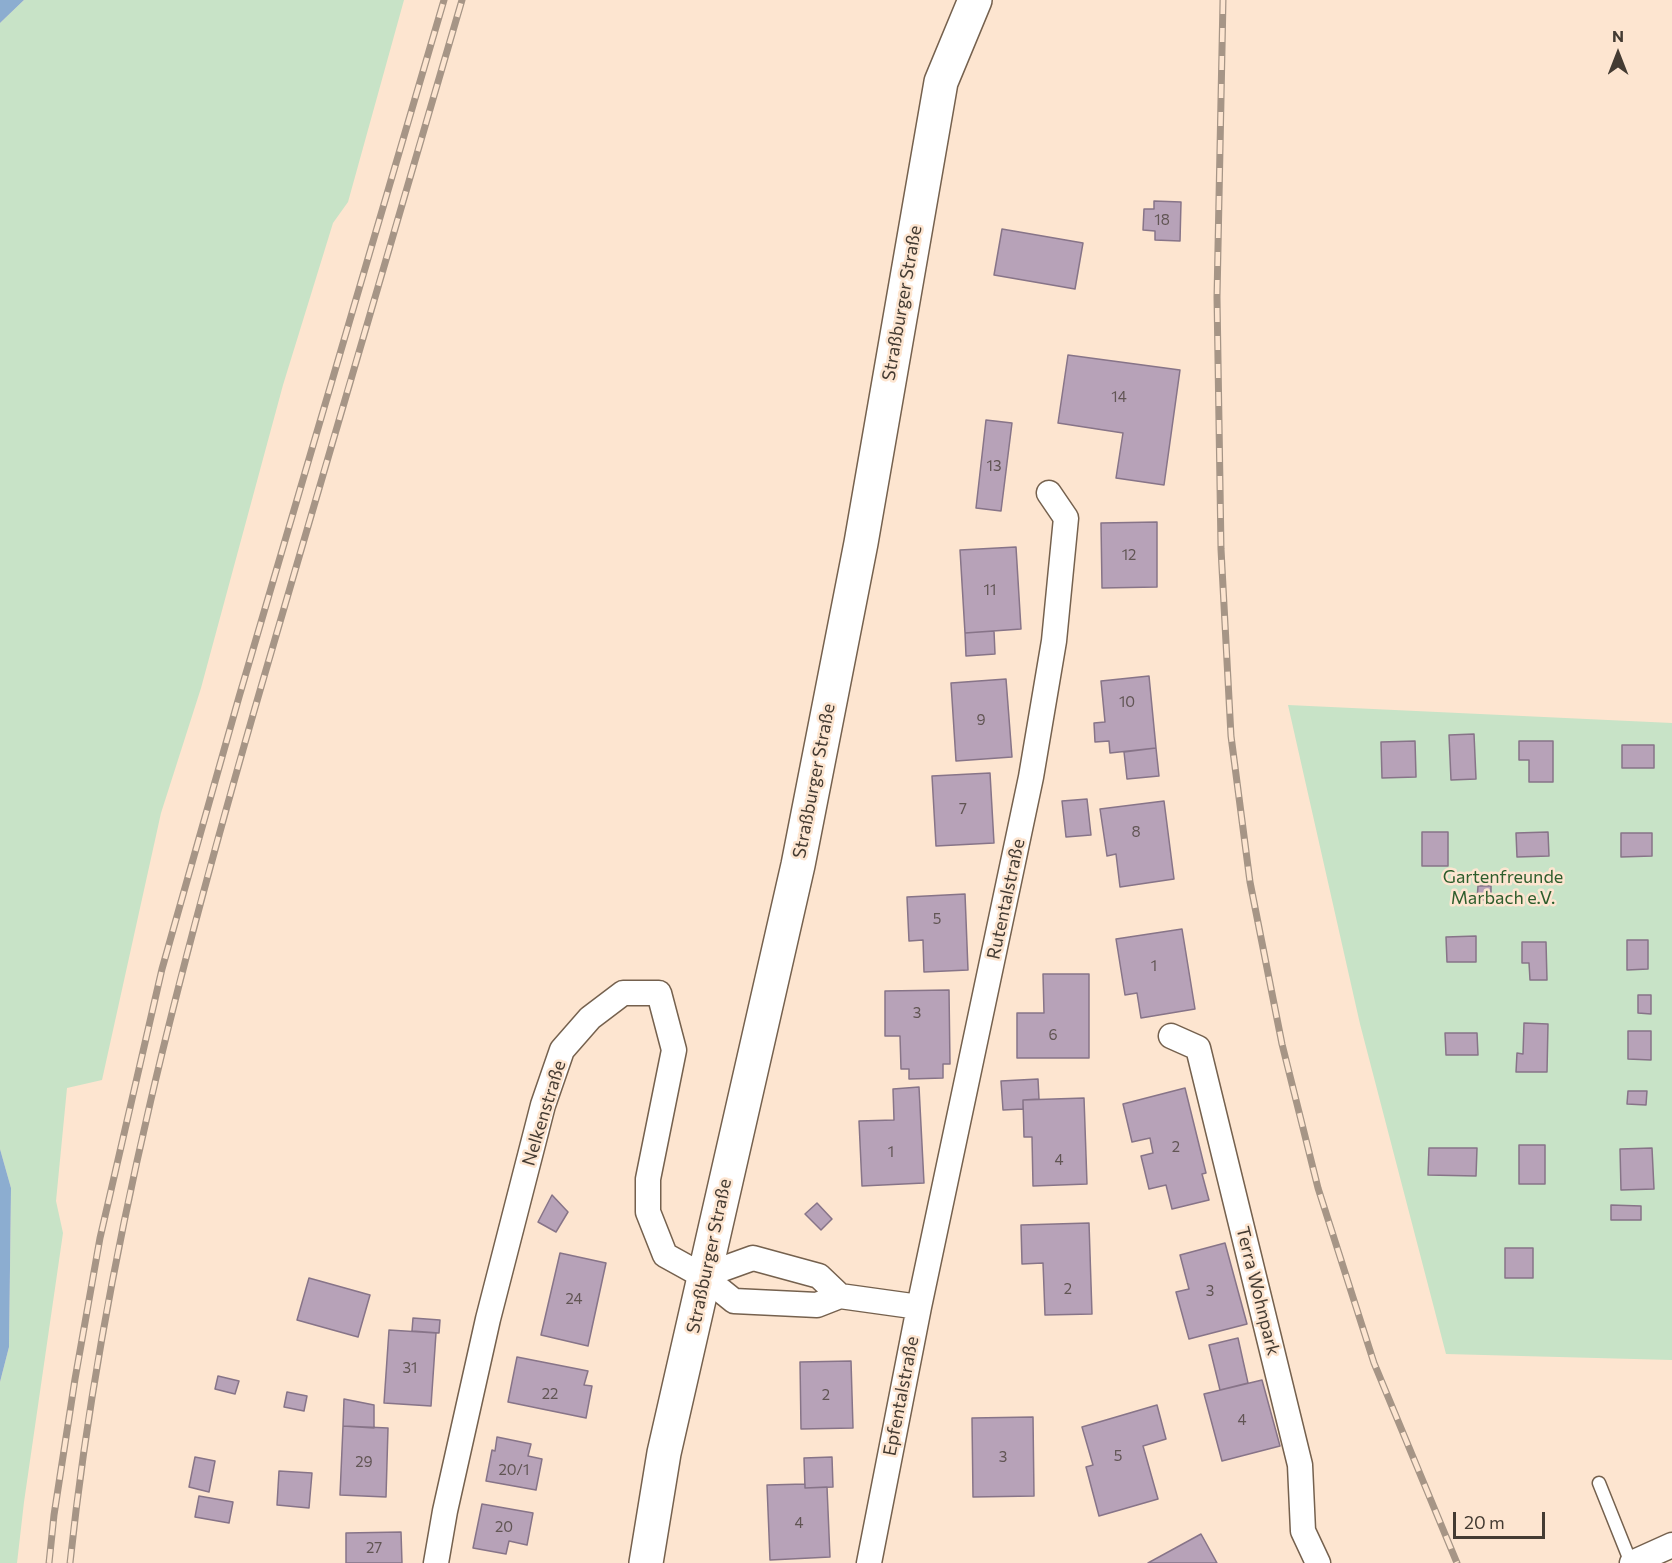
<!DOCTYPE html>
<meta charset="utf-8">
<style>
body{margin:0}
#map{position:relative;width:1672px;height:1563px;overflow:hidden;background:#fde5d0;font-family:Commissioner,sans-serif}
canvas{display:block}
.north{position:absolute;left:1588px;top:24px;width:60px;height:60px;-webkit-text-stroke:4px #fde5d0;paint-order:stroke;rotate:0deg;font-size:16px;font-weight:700;line-height:24px;text-align:center;color:#443b32}
.north::after{content:'';display:block;margin:auto;width:21px;height:27px;background:#443b32;clip-path:polygon(50% 0,100% 100%,50% 72%,0 100%)}
.scale{position:absolute;left:1453px;top:1512px;width:92px;height:27px;box-sizing:border-box;border:3px solid #443b32;border-top:0;padding-left:8px;font-size:18px;line-height:21px;white-space:nowrap;color:#443b32;-webkit-text-stroke:4px #fde5d0;paint-order:stroke}
</style>
<div id="map">
<canvas width="1672" height="1563"></canvas>
<div class="north">N</div>
<div class="scale">20 m</div>
</div>
<script>
const g = document.querySelector('canvas').getContext('2d');
g.lineJoin = 'round';
function fillPath(path, color) { g.fillStyle = color; g.fill(path, 'evenodd'); }
function strokePath(path, color, width, dash) { g.strokeStyle = color; g.lineWidth = width; g.lineCap = dash ? 'butt' : 'round'; g.setLineDash(dash || []); g.stroke(path); }
function write(font, color, halo, rows, align = 'center') {
  g.font = font + ' Commissioner,sans-serif'; g.lineWidth = 5; g.setLineDash([]); g.textBaseline = 'middle'; g.strokeStyle = halo; g.fillStyle = color; for (const [text, x, y, turn = 0] of rows) {
    g.save(); g.translate(x, y); g.rotate((+turn || 0) * Math.PI / 180); g.textAlign = isNaN(turn) ? turn : align; if (halo) g.strokeText(text, 0, 0); g.fillText(text, 0, 0); g.restore();
  }
}
fillPath(new Path2D(`
 M 24,0 L 404,0 L 348,202 L 333,223 L 283,385 L 201,688 L 161,813 L 102,1080 L 67,1088 L 56,1201 L 63,1233 L 24,1502 L 17,1563 L 0,1563 L 0,1382 L 9,1347 L 11,1188 L 0,1149 L 0,23 Z
 M 1288,705 L 1672,723 L 1672,1360 L 1446,1354 L 1360,1024 Z`), '#c8e3c7');
fillPath(new Path2D(`
 M 0,0 L 24,0 L 0,23 Z
 M 0,1149 L 11,1188 L 9,1347 L 0,1382 Z`), '#8cadd0');
const building = new Path2D(`
 M 1154,201 L 1181,202 L 1180,241 L 1155,240 L 1155,231 L 1143,230 L 1144,209 L 1154,209 Z
 M 1002,229 L 1083,243 L 1075,289 L 994,275 Z
 M 1068,355 L 1180,370 L 1164,485 L 1116,478 L 1123,433 L 1058,423 Z
 M 986,420 L 1012,423 L 1001,511 L 976,508 Z
 M 1157,522 L 1157,587 L 1102,588 L 1101,523 Z
 M 1016,547 L 1021,629 L 965,633 L 960,550 Z
 M 994,631 L 995,654 L 966,656 L 965,633 Z
 M 1149,676 L 1156,748 L 1110,753 L 1109,741 L 1095,742 L 1094,723 L 1105,722 L 1101,681 Z
 M 1006,679 L 1012,757 L 956,761 L 951,683 Z
 M 1474,734 L 1476,779 L 1451,780 L 1449,735 Z
 M 1415,741 L 1416,777 L 1382,778 L 1381,742 Z
 M 1519,741 L 1553,741 L 1553,782 L 1529,782 L 1529,760 L 1519,760 Z
 M 1622,745 L 1654,745 L 1654,768 L 1622,768 Z
 M 1156,748 L 1159,776 L 1127,779 L 1124,752 Z
 M 990,773 L 994,843 L 936,846 L 932,776 Z
 M 1087,799 L 1091,835 L 1066,837 L 1062,801 Z
 M 1164,801 L 1174,879 L 1120,887 L 1116,854 L 1107,856 L 1100,809 Z
 M 1422,832 L 1448,832 L 1448,866 L 1422,866 Z
 M 1548,832 L 1549,856 L 1517,857 L 1516,833 Z
 M 1621,833 L 1652,833 L 1652,856 L 1621,857 Z
 M 1478,886 L 1491,886 L 1491,900 L 1477,900 Z
 M 965,894 L 968,970 L 924,972 L 923,940 L 909,941 L 907,897 Z
 M 1182,929 L 1195,1009 L 1141,1018 L 1137,993 L 1125,995 L 1116,939 Z
 M 1476,936 L 1476,962 L 1447,962 L 1446,937 Z
 M 1627,940 L 1648,940 L 1648,969 L 1627,970 Z
 M 1522,942 L 1546,942 L 1547,980 L 1530,980 L 1529,963 L 1522,963 Z
 M 1043,974 L 1089,974 L 1089,1058 L 1017,1058 L 1017,1013 L 1044,1013 Z
 M 949,990 L 950,1064 L 943,1064 L 943,1078 L 909,1079 L 909,1069 L 901,1069 L 900,1036 L 885,1036 L 885,991 Z
 M 1638,995 L 1651,995 L 1651,1014 L 1638,1013 Z
 M 1524,1023 L 1548,1024 L 1547,1072 L 1516,1072 L 1517,1053 L 1523,1054 Z
 M 1628,1031 L 1651,1031 L 1651,1060 L 1628,1059 Z
 M 1445,1033 L 1477,1033 L 1478,1055 L 1446,1055 Z
 M 1038,1079 L 1039,1099 L 1023,1100 L 1023,1109 L 1003,1110 L 1001,1081 Z
 M 919,1087 L 924,1183 L 862,1186 L 859,1121 L 894,1120 L 893,1089 Z
 M 1185,1088 L 1206,1173 L 1202,1174 L 1209,1200 L 1172,1209 L 1166,1185 L 1149,1189 L 1141,1156 L 1153,1153 L 1150,1138 L 1132,1142 L 1123,1104 Z
 M 1628,1091 L 1647,1091 L 1646,1105 L 1627,1104 Z
 M 1084,1098 L 1087,1184 L 1033,1186 L 1032,1137 L 1024,1137 L 1023,1100 Z
 M 1519,1145 L 1545,1145 L 1545,1184 L 1519,1184 Z
 M 1429,1148 L 1477,1148 L 1476,1176 L 1428,1175 Z
 M 1652,1148 L 1654,1189 L 1621,1190 L 1620,1149 Z
 M 552,1195 L 568,1212 L 556,1232 L 538,1222 Z
 M 817,1203 L 832,1219 L 821,1230 L 805,1214 Z
 M 1611,1205 L 1641,1206 L 1641,1220 L 1611,1220 Z
 M 1089,1223 L 1092,1314 L 1045,1315 L 1043,1263 L 1022,1264 L 1021,1225 Z
 M 1225,1243 L 1247,1324 L 1189,1339 L 1176,1292 L 1189,1289 L 1180,1255 Z
 M 1505,1248 L 1533,1248 L 1533,1278 L 1505,1278 Z
 M 560,1253 L 606,1263 L 588,1346 L 541,1335 Z
 M 309,1278 L 370,1295 L 358,1337 L 297,1320 Z
 M 413,1318 L 440,1320 L 439,1333 L 412,1331 Z
 M 389,1330 L 436,1333 L 431,1406 L 384,1403 Z
 M 1238,1338 L 1248,1383 L 1220,1390 L 1209,1345 Z
 M 517,1357 L 588,1371 L 584,1385 L 592,1386 L 586,1418 L 508,1402 Z
 M 851,1361 L 853,1428 L 801,1429 L 800,1362 Z
 M 218,1376 L 239,1381 L 235,1394 L 215,1389 Z
 M 1262,1380 L 1280,1446 L 1222,1461 L 1204,1394 Z
 M 287,1392 L 307,1396 L 304,1411 L 284,1407 Z
 M 344,1399 L 374,1405 L 374,1428 L 343,1426 Z
 M 1157,1405 L 1166,1439 L 1143,1446 L 1158,1499 L 1099,1516 L 1086,1467 L 1093,1465 L 1082,1427 Z
 M 1033,1417 L 1034,1496 L 973,1497 L 972,1418 Z
 M 343,1426 L 388,1428 L 386,1497 L 340,1495 Z
 M 497,1437 L 531,1444 L 528,1456 L 542,1459 L 536,1490 L 486,1481 L 492,1450 L 495,1451 Z
 M 195,1457 L 215,1461 L 209,1492 L 189,1487 Z
 M 832,1457 L 833,1487 L 805,1488 L 804,1458 Z
 M 279,1471 L 312,1473 L 309,1508 L 277,1505 Z
 M 805,1484 L 805,1488 L 827,1487 L 830,1557 L 770,1560 L 767,1485 Z
 M 199,1496 L 233,1502 L 229,1523 L 195,1517 Z
 M 482,1504 L 533,1513 L 527,1545 L 509,1541 L 506,1554 L 473,1548 Z
 M 401,1532 L 402,1563 L 346,1563 L 346,1533 Z
 M 1201,1534 L 1217,1563 L 1148,1563 Z`);
fillPath(building, '#b7a2b8');
strokePath(building, '#877488', 1.5);
const service = new Path2D(`
 M 1599,1483 L 1631,1563`);
const minor = new Path2D(`
 M 1171,1036 L 1198,1048 L 1300,1465 L 1303,1531 L 1318,1563
 M 703,1276 L 753,1258 L 819,1276 L 840,1296
 M 436,1563 L 445,1511 L 488,1319 L 543,1105 L 562,1050 L 590,1018 L 623,993 L 659,993 L 674,1050 L 648,1179 L 648,1212 L 665,1255 L 703,1276 L 734,1301 L 817,1305 L 840,1296 L 919,1307
 M 869,1563 L 919,1307 L 1031,777 L 1054,641 L 1066,518 L 1049,493
 M 1632,1563 L 1672,1545`);
const secondary = new Path2D(`
 M 646,1563 L 664,1453 L 798,865 L 861,543 L 941,82 L 975,0`);
strokePath(service, '#75614e', 15);
strokePath(minor, '#75614e', 27);
strokePath(secondary, '#75614e', 36);
strokePath(service, '#fff', 12);
strokePath(minor, '#fff', 24);
strokePath(secondary, '#fff', 33);
const rail = new Path2D(`
 M 1223,0 L 1217,297 L 1221,549 L 1231,736 L 1250,882 L 1282,1044 L 1318,1188 L 1374,1363 L 1457,1563
 M 49,1563 L 54,1515 L 75,1379 L 100,1238 L 162,969 L 239,697 L 444,0
 M 70,1563 C 103,1251 185,946 273,646 C 336,430 399,215 462,0`);
strokePath(rail, '#a69586', 7);
strokePath(rail, '#fde5d0', 4.5, [14]);
write('15px', '#615554', null, [
 ["18",1162,220],
 ["14",1119,397],
 ["13",994,466],
 ["12",1129,555],
 ["11",990,590],
 ["10",1127,702],
 ["9",981,720],
 ["7",963,809],
 ["8",1136,832],
 ["5",937,919],
 ["1",1154,966],
 ["3",917,1013],
 ["6",1053,1035],
 ["2",1176,1147],
 ["1",891,1152],
 ["4",1059,1160],
 ["2",1068,1289],
 ["3",1210,1291],
 ["24",574,1299],
 ["31",410,1368],
 ["22",550,1394],
 ["2",826,1395],
 ["4",1242,1420],
 ["5",1118,1456],
 ["3",1003,1457],
 ["29",364,1462],
 ["20/1",514,1470],
 ["4",799,1523],
 ["20",504,1527],
 ["27",374,1548]
]);
write('18px', '#443b32', '#fde5d0', [
 ["Straßburger Straße",902,303,-80],
 ["Straßburger Straße",814,781,-79],
 ["Rutentalstraße",1006,899,-78],
 ["Nelkenstraße",544,1113,-73],
 ["Straßburger Straße",709,1256,-78],
 ["Terra Wohnpark",1258,1291,76],
 ["Epfentalstraße",901,1396,-79]
]);
write('18px', '#2d5d2c', '#fde5d0', [
 ["Gartenfreunde",1503,877],
 ["Marbach e.V.",1503,898]
]);
</script>
